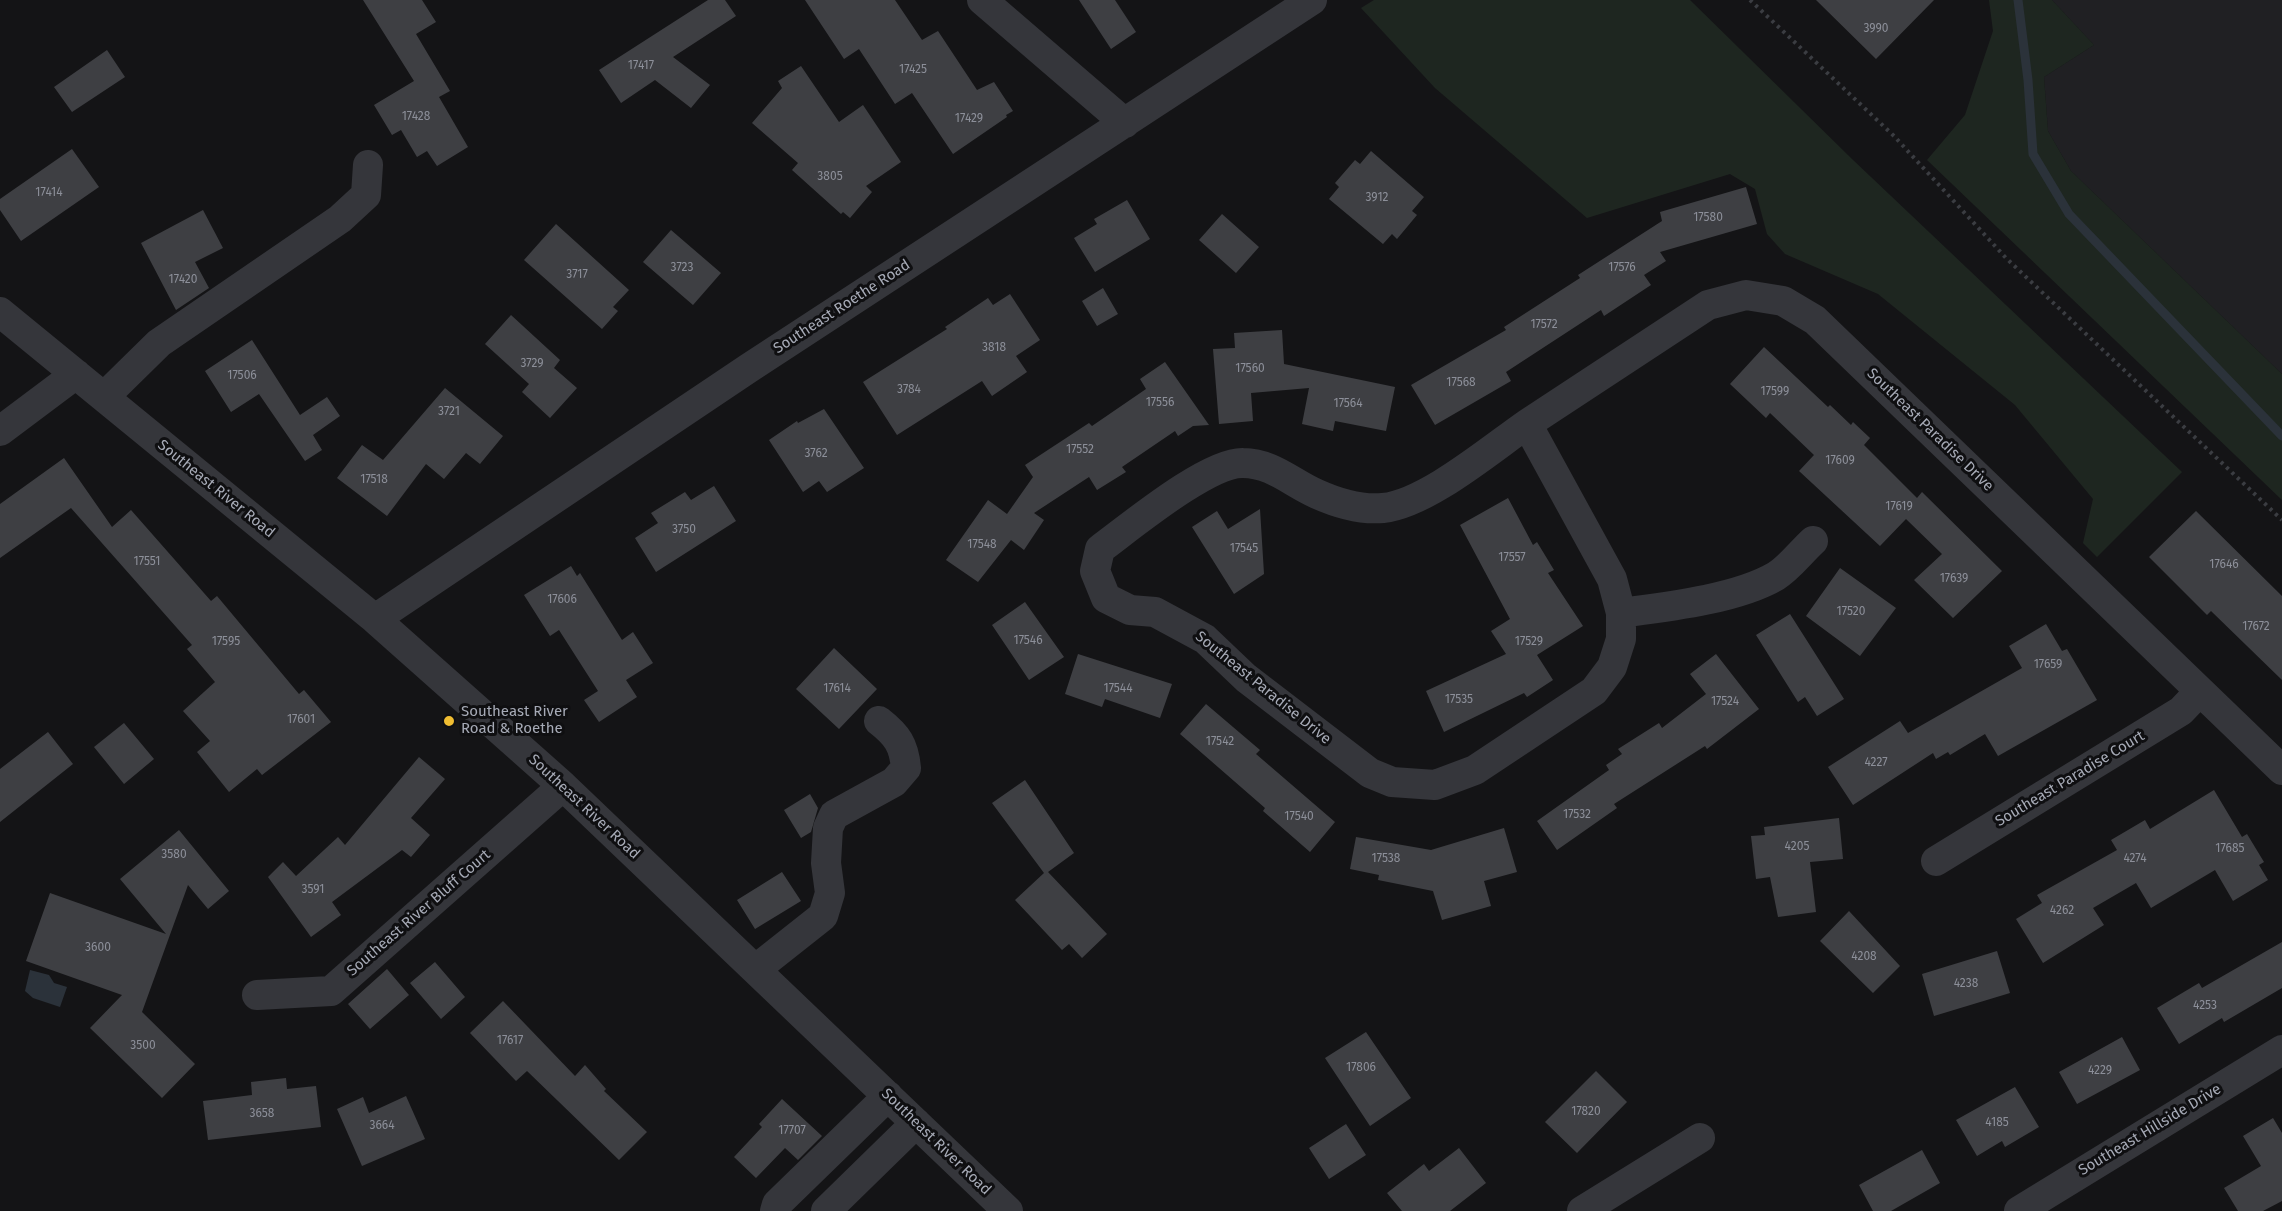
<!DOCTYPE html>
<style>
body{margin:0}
canvas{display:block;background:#141416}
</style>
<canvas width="2282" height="1211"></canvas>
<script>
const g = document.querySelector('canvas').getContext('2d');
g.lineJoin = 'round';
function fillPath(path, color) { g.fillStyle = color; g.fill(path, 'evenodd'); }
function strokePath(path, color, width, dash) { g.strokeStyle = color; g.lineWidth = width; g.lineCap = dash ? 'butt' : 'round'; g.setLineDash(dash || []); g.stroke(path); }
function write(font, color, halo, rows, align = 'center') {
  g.font = font + ' "Fira Sans",sans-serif'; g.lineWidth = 6; g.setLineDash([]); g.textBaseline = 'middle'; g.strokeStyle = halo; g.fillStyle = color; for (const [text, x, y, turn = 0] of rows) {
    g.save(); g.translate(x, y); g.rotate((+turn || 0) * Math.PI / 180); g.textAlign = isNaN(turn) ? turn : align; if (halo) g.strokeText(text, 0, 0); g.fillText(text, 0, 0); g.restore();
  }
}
fillPath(new Path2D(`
 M 2052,0 L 2282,0 L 2282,374 L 2071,171 L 2048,131 L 2044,77 L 2094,45 Z`), '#202023');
fillPath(new Path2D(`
 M 1374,0 L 1690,0 L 1852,159 L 2182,472 L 2097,557 L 2083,543 L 2093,499 L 2015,405 L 1878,294 L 1785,254 L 1767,234 L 1755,189 L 1730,174 L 1587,218 L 1435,88 L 1361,8 Z
 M 1989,0 L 2052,0 L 2094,45 L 2044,77 L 2048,131 L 2071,171 L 2282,374 L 2282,500 L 1927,160 L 1965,115 L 1993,31 Z`), '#1e2620');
fillPath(new Path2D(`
 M 30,970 L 49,975 L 54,983 L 67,987 L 60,1007 L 33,998 L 25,991 Z`), '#2b323a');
strokePath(new Path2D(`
 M 2018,0 L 2028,80 L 2033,154 L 2069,214 L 2282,436`), '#2b323a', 9);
fillPath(new Path2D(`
 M 363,0 L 422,0 L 436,22 L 416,34 L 450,91 L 439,97 L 468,147 L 437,166 L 427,151 L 417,157 L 401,130 L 392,135 L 374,105 L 414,81 Z
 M 708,0 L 725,0 L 736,16 L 673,57 L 710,85 L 691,108 L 655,80 L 621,103 L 599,70 Z
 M 805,0 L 895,0 L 922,40 L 938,31 L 977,90 L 994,82 L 1013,111 L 1006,115 L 1007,117 L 953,154 L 912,93 L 895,104 L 859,49 L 844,59 Z
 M 1079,0 L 1115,0 L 1136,32 L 1111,49 Z
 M 1816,0 L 1934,0 L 1876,59 Z
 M 107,50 L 125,77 L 72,112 L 54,87 Z
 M 801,66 L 839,122 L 863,105 L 901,162 L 866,186 L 872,192 L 850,218 L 843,212 L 841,214 L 792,170 L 798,163 L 752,123 L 782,88 L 778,81 Z
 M 72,149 L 99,187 L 21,241 L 0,210 L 0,199 Z
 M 1371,151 L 1424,197 L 1412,211 L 1417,215 L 1397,239 L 1392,234 L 1383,244 L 1329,199 L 1339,187 L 1335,183 L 1355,160 L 1360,164 Z
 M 1746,187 L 1757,224 L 1660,252 L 1666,261 L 1644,275 L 1651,285 L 1604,316 L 1601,310 L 1506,372 L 1511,381 L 1435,425 L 1411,385 L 1506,330 L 1504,327 L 1580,278 L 1578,275 L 1662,221 L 1660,212 Z
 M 1127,200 L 1150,239 L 1095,272 L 1074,238 L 1097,224 L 1094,219 Z
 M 203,210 L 223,248 L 195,262 L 209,288 L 176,310 L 141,243 Z
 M 1222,214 L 1259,247 L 1236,273 L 1199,240 Z
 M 556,224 L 629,290 L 613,307 L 618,311 L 602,329 L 524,260 Z
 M 671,230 L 721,273 L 693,305 L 643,262 Z
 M 1103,288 L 1118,314 L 1097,326 L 1082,301 Z
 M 1010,294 L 1040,340 L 1016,356 L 1027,372 L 992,396 L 982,381 L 897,435 L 863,382 L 947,329 L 945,327 L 988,298 L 993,305 Z
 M 511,315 L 560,360 L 554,368 L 577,388 L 550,418 L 522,392 L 529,384 L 485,344 Z
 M 1282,330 L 1284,364 L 1395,387 L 1386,431 L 1335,421 L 1333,431 L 1302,424 L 1309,388 L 1251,393 L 1253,421 L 1219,424 L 1213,349 L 1235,348 L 1234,333 Z
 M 252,340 L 300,415 L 327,397 L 340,416 L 313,435 L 322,450 L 305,461 L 259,394 L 231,412 L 205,371 Z
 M 1764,347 L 1828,407 L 1830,405 L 1851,425 L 1853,422 L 1870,438 L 1864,445 L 1917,498 L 1922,492 L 2002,571 L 1953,618 L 1914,580 L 1942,554 L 1906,519 L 1880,546 L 1799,471 L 1814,455 L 1770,413 L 1766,418 L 1730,384 Z
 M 1165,362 L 1209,425 L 1193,426 L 1178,436 L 1175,431 L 1122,467 L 1126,472 L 1097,490 L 1089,477 L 1034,513 L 1044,520 L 1024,550 L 1011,540 L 978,582 L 946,560 L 988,500 L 1007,514 L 1033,477 L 1025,465 L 1089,423 L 1092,426 L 1146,389 L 1140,379 Z
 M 445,388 L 503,436 L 480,464 L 466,453 L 444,479 L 426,464 L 387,516 L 337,478 L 362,445 L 383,460 Z
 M 824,409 L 864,468 L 827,492 L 819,481 L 803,492 L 769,440 L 797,421 L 798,423 Z
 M 64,458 L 112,527 L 131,510 L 211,601 L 217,596 L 299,694 L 304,690 L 331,722 L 262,775 L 257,769 L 229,792 L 197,752 L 210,741 L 183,711 L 215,682 L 187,649 L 192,645 L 71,508 L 0,558 L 0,504 Z
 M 714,486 L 736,521 L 656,572 L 635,538 L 658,523 L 651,513 L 685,492 L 691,500 Z
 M 1508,498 L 1533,545 L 1537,542 L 1554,570 L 1548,573 L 1583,626 L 1537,655 L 1553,680 L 1527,697 L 1524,693 L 1444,732 L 1426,691 L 1506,654 L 1491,631 L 1510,619 L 1460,525 Z
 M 1260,509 L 1264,574 L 1234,594 L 1192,527 L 1217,511 L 1228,529 Z
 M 2196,511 L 2282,596 L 2282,680 L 2211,611 L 2207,615 L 2149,557 Z
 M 571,566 L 577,576 L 580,573 L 622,640 L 633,632 L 653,663 L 626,680 L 637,697 L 599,722 L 584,700 L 598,691 L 559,630 L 550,636 L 524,595 Z
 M 1840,568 L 1896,608 L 1860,656 L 1806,616 Z
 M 1025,602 L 1064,657 L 1029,680 L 992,625 Z
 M 1790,614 L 1844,699 L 1817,716 L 1805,697 L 1798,702 L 1756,635 Z
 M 2046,624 L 2062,651 L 2067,649 L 2097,700 L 1998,756 L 1985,734 L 1950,755 L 1948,752 L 1936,759 L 1933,753 L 1853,805 L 1828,767 L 1900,721 L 1908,733 L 2022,668 L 2009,646 Z
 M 834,648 L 877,689 L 839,729 L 796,689 Z
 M 1078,654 L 1172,684 L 1160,718 L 1105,699 L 1102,707 L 1065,694 Z
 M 1716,654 L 1759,709 L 1707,749 L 1705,746 L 1614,804 L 1617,808 L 1557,850 L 1537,821 L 1609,770 L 1606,765 L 1622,754 L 1618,749 L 1659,723 L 1662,728 L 1706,694 L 1690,674 Z
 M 1206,704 L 1260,750 L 1256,754 L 1335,822 L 1310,852 L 1263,811 L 1265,808 L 1180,734 Z
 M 124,723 L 154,759 L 124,784 L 94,747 Z
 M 48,732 L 73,764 L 0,822 L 0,769 Z
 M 419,757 L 445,779 L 411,818 L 430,835 L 411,857 L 402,850 L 332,902 L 341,915 L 311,937 L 268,877 L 283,862 L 296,876 L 338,837 L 345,845 Z
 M 1025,780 L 1074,853 L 1048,872 L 1107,934 L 1082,958 L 1069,944 L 1062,950 L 1015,900 L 1044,873 L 992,803 Z
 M 2214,790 L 2242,837 L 2247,834 L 2264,862 L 2259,865 L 2268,880 L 2233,901 L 2215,870 L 2151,908 L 2136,883 L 2093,908 L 2104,925 L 2043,963 L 2016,919 L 2042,903 L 2037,895 L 2117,850 L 2111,840 L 2145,820 L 2150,829 Z
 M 810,794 L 818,808 L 811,832 L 801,838 L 784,810 Z
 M 1839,818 L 1843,859 L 1810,862 L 1816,912 L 1778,917 L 1770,877 L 1756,879 L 1751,836 L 1765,835 L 1764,827 Z
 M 1504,828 L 1517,872 L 1484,881 L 1491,906 L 1442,920 L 1433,891 L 1378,880 L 1379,875 L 1350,869 L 1356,837 L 1431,850 Z
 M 179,830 L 229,891 L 208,909 L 188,885 L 142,1012 L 195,1064 L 162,1098 L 90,1028 L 122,995 L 26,961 L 50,893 L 166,934 L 120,879 Z
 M 782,872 L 801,901 L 755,929 L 737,900 Z
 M 1849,911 L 1900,966 L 1873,993 L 1820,941 Z
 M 2282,942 L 2282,988 L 2224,1022 L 2222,1018 L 2179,1044 L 2157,1008 L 2199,983 L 2202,988 Z
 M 1997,951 L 2010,993 L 1934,1016 L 1922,974 Z
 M 435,962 L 465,997 L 441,1019 L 410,983 Z
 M 387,969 L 409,995 L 370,1029 L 348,1004 Z
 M 503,1001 L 575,1076 L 585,1065 L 606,1089 L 604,1091 L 647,1132 L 619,1160 L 527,1071 L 516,1081 L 470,1033 Z
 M 1366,1032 L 1411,1098 L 1370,1126 L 1325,1058 Z
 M 2122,1037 L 2140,1070 L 2077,1104 L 2059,1072 Z
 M 1596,1071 L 1627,1102 L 1577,1153 L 1545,1122 Z
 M 286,1078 L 287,1089 L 316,1086 L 321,1127 L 208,1140 L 203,1101 L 252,1095 L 251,1082 Z
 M 2015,1087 L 2039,1127 L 2005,1147 L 2002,1141 L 1977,1156 L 1956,1120 Z
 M 406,1096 L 425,1139 L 362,1166 L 337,1109 L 363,1097 L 369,1113 Z
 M 782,1099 L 822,1136 L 798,1160 L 785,1148 L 756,1178 L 734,1157 L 762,1127 L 759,1124 Z
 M 2273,1118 L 2282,1133 L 2282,1201 L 2263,1211 L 2238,1211 L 2224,1188 L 2261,1166 L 2243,1136 Z
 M 1346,1124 L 1366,1155 L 1329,1179 L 1309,1148 Z
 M 1459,1148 L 1486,1183 L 1450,1211 L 1402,1211 L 1387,1193 L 1424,1164 L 1429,1171 Z
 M 1922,1150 L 1940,1183 L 1891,1211 L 1873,1211 L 1859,1185 Z`), '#3e3f43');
strokePath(new Path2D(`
 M 1750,0 L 1894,136 L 2006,258 L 2282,520`), '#3b3d42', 4, [3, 4.5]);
strokePath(new Path2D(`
 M 982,0 L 1125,123
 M 0,312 L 375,619 L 563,786 L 1008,1211
 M 104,397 L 159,343 L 340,219 L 366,195 L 368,165
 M 1527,424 L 1612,579 L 1621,613 L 1621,639 L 1612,667 L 1594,691 L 1475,770 L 1435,785 L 1392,782 L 1370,773 L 1246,678 L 1205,639 L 1155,612 L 1130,610 L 1106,598 L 1095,571 L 1100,549 C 1130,527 1208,462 1243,463 C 1272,463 1292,483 1317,494 C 1337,503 1361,510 1383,508 C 1426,504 1491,449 1527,424 Z
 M 1527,424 L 1708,305 L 1746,295 L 1783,301 L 1815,320 L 2282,770
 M 0,431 L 76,374
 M 1621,613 C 1666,607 1737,599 1776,576 C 1789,568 1801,552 1813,541
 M 375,619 L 749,368 L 1312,0
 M 1936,861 L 2181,711 L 2200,691
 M 756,969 L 823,916 L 830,893 L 826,863 L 828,828 L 834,815 L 894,782 L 906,768 C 904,745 897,735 879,721
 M 257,995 L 331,991 L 563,786
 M 775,1211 L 777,1204 L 888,1096
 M 826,1211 L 916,1123
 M 1582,1211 L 1700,1138
 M 2019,1211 L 2282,1050`), '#35363b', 30);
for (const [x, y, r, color] of [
 [449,721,6,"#f0bd32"]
]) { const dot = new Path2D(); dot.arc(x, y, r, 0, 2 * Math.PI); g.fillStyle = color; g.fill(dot); strokePath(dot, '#0f0f11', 2); }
write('12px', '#8c8f99', null, [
 ["3990",1876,29],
 ["17417",641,66],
 ["17425",913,70],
 ["17428",416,117],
 ["17429",969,119],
 ["3805",830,177],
 ["17414",49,193],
 ["3912",1377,198],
 ["17580",1708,218],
 ["3723",682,268],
 ["17576",1622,268],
 ["3717",577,275],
 ["17420",183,280],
 ["17572",1544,325],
 ["3818",994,348],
 ["3729",532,364],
 ["17560",1250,369],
 ["17506",242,376],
 ["17568",1461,383],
 ["3784",909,390],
 ["17599",1775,392],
 ["17556",1160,403],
 ["17564",1348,404],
 ["3721",449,412],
 ["17552",1080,450],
 ["3762",816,454],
 ["17609",1840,461],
 ["17518",374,480],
 ["17619",1899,507],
 ["3750",684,530],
 ["17548",982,545],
 ["17545",1244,549],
 ["17557",1512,558],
 ["17551",147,562],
 ["17646",2224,565],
 ["17639",1954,579],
 ["17606",562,600],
 ["17520",1851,612],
 ["17672",2256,627],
 ["17546",1028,641],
 ["17595",226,642],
 ["17529",1529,642],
 ["17659",2048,665],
 ["17614",837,689],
 ["17544",1118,689],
 ["17535",1459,700],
 ["17524",1725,702],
 ["17601",301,720],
 ["17542",1220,742],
 ["4227",1876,763],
 ["17532",1577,815],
 ["17540",1299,817],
 ["4205",1797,847],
 ["17685",2230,849],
 ["3580",174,855],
 ["17538",1386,859],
 ["4274",2135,859],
 ["3591",313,890],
 ["4262",2062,911],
 ["3600",98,948],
 ["4208",1864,957],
 ["4238",1966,984],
 ["4253",2205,1006],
 ["17617",510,1041],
 ["3500",143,1046],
 ["17806",1361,1068],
 ["4229",2100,1071],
 ["17820",1586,1112],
 ["3658",262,1114],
 ["4185",1997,1123],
 ["3664",382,1126],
 ["17707",792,1131]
]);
write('15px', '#a6aab6', '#0f0f11', [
 ["Southeast Roethe Road",842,307,-33],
 ["Southeast Paradise Drive",1930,430,44],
 ["Southeast River Road",216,489,39],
 ["Southeast Paradise Drive",1263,688,39],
 ["Southeast Paradise Court",2070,779,-31],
 ["Southeast River Road",584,807,43],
 ["Southeast River Bluff Court",419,913,-41],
 ["Southeast Hillside Drive",2150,1130,-31],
 ["Southeast River Road",936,1142,44]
]);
write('15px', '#a6aab6', '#0f0f11', [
 ["Southeast River",461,712],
 ["Road & Roethe",461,729]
], 'left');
</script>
